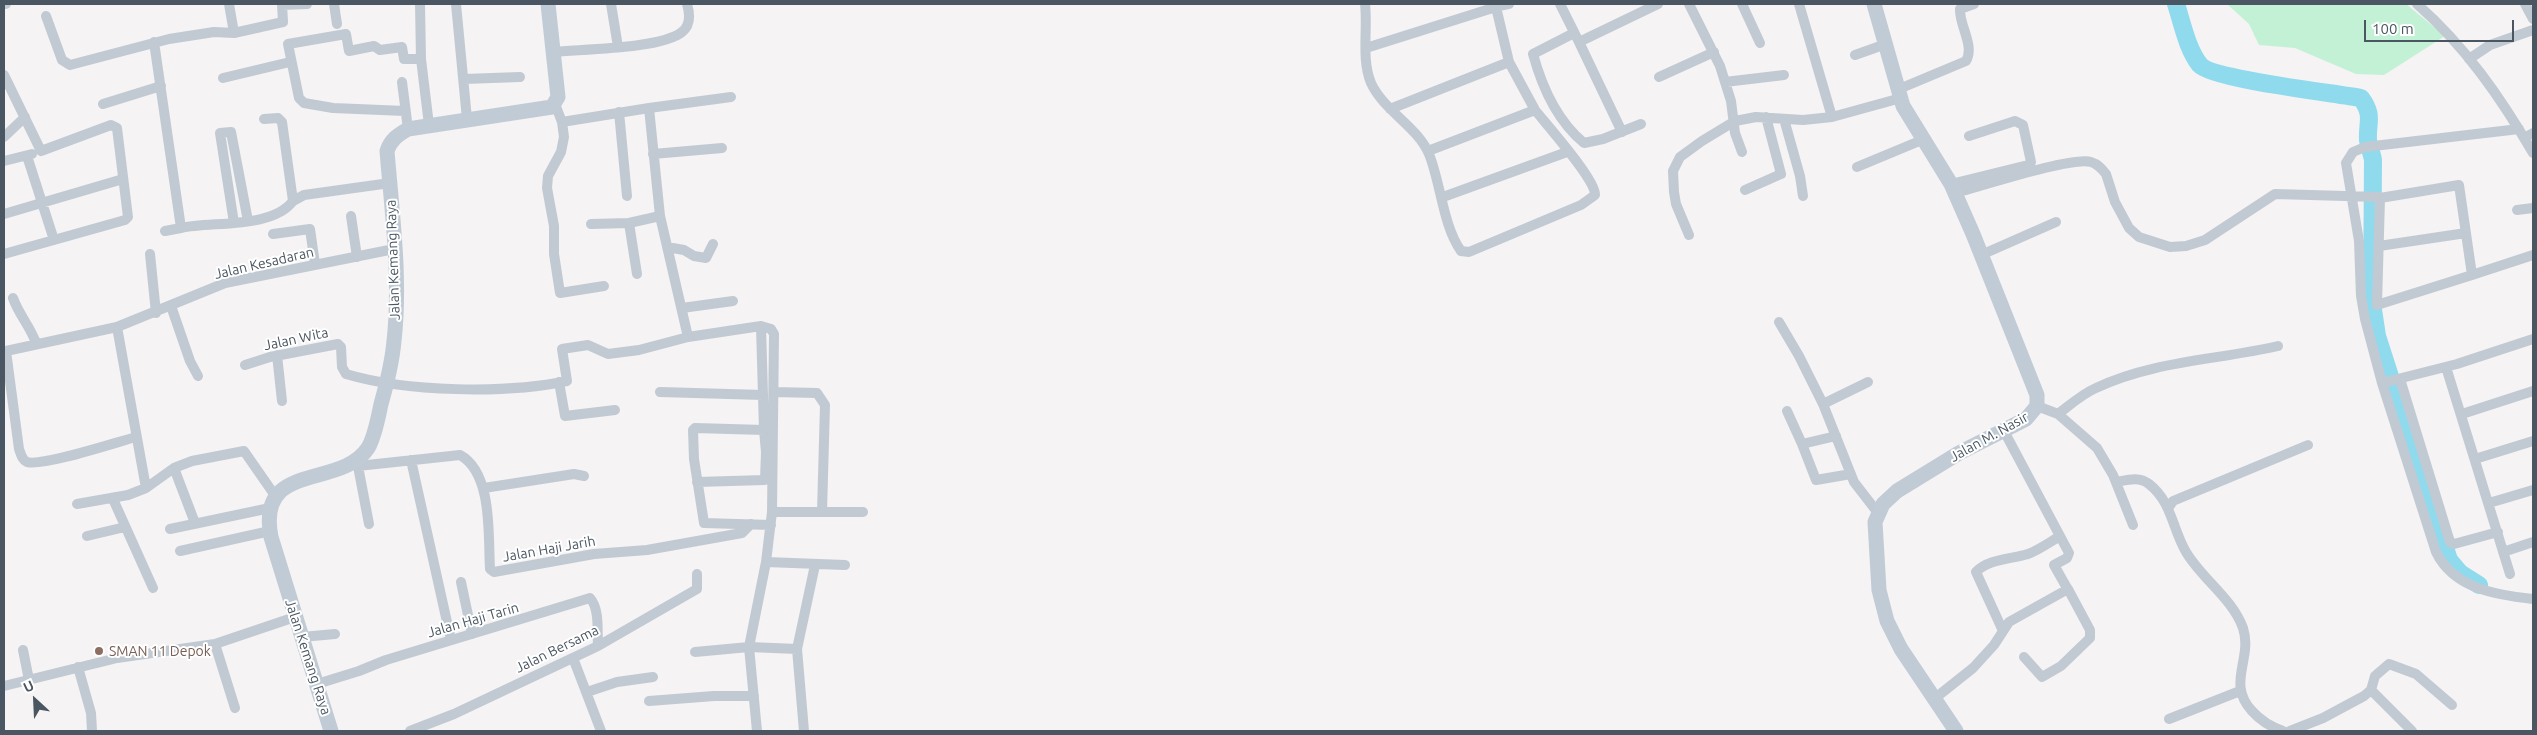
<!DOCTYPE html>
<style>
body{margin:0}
#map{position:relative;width:2537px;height:735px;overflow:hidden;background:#f5f3f3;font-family:Ubuntu,sans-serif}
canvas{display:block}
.frame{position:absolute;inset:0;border:5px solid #4a5661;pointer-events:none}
.north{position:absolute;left:10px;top:675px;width:50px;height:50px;-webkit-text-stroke:4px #fff;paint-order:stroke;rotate:335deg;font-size:14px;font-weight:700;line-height:20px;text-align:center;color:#4a5661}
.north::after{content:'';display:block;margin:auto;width:18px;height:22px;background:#4a5661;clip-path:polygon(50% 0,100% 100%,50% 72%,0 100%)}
.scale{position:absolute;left:2364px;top:20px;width:150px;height:22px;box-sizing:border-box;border:2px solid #4a5661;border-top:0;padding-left:6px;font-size:15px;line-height:18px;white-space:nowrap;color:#4a5661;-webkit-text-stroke:4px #fff;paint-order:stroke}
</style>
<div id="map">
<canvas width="2537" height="735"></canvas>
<div class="frame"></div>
<div class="north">U</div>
<div class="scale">100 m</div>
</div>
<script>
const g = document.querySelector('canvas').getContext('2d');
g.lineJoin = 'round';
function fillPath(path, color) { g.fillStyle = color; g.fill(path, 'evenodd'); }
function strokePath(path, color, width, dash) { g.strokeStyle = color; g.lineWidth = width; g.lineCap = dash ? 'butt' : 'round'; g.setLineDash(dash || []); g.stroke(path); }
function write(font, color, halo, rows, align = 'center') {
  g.font = font + ' Ubuntu,sans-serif'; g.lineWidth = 4; g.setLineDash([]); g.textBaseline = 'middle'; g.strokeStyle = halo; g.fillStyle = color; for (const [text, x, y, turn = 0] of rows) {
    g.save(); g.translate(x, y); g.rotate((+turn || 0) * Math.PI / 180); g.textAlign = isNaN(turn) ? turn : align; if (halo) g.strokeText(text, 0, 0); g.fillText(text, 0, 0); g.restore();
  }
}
fillPath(new Path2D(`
 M 2227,4 L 2406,4 L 2445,36 L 2384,75 L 2356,74 L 2295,48 L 2259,45 L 2249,24 Z`), '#c3f1d5');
strokePath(new Path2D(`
 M 2176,4 C 2182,22 2187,49 2200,65 C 2212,79 2334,93 2361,98 C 2374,116 2367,121 2368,140 C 2369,147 2372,154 2373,160 L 2372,303 L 2377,336 L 2449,560 L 2460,573 L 2479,585`), '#90daee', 18);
strokePath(new Path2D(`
 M 4,4 L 6,4
 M 229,4 L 234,33
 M 334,4 L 337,24
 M 420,4 L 421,59 L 429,125
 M 456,4 L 467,119
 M 611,4 L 618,47
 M 1365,4 C 1368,29 1361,59 1371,83 C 1384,111 1417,126 1429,154 C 1441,184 1443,226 1461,251 L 1469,252 L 1581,205 L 1595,195 C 1596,180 1547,125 1535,110 L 1428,151
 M 1495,4 L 1496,7 L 1509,4
 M 1560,4 L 1579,42 L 1658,4
 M 1689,4 L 1720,66 L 1731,101 L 1735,133 L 1742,152
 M 1742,4 L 1760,43
 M 1799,4 L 1832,117 L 1901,98
 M 2417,4 C 2465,46 2501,98 2533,153
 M 2525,4 L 2533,19
 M 282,5 L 307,4
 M 46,16 L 62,60 L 70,65 L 169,39 L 214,32 L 234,33 L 283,22 L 282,4
 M 1574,33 L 1533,54 C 1542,87 1556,120 1584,143 L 1603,139 L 1641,124
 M 154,42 L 181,228 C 212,221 272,229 293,201 L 282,122 L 278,118 L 264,119
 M 1579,42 L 1622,132
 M 1366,48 L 1496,7 L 1509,62 L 1535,110
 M 553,52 C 582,49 661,49 682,32 C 691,25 690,14 687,4
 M 1855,55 L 1886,44
 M 2469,59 L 2490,45 L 2533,30
 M 4,75 L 41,151 L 111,125 L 117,128 L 128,217 L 125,220 L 4,254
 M 1659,77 L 1714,52
 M 223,78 L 290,62
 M 464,79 L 520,77
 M 402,82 L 408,129
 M 1725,82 L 1784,75
 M 1899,89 L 1966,61 C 1975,46 1959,25 1960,9 L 1974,4
 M 103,104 L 161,86
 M 555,104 L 562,122 L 649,108 L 660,216 L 688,337 L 761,326 L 771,329 L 774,334 L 772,512 L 766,562 L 749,647 L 757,731
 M 649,108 L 731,97
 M 1390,109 L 1509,62
 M 405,111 L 333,108 L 304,103 L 299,98 L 288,44 L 346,34 L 349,51 L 374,46 L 380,50 L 402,47 L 404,59 L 421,59
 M 619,112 L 627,196
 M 1784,119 L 1800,176 L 1803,196
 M 562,122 L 564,137 L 561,152 L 548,176 L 547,188 L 554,226 L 554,254 L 560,293 L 604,286
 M 2519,129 L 2365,147 L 2353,152 L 2346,163 L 2359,241 L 2361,296 L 2365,319 L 2382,383 L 2436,552 C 2454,589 2497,595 2533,599
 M 4,137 L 25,117
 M 2524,138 L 2533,133
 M 653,154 L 722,148
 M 27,156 L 54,240
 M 4,161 L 32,154
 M 1857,167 L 1922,140
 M 1951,184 L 2028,165 L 2031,162 L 2023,125 L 2015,121 L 1969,136
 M 1745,190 L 1781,174 L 1766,117
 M 1955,193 C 1979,187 2073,156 2091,162 C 2098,164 2102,169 2106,174 L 2115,202 L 2129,228 L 2139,237 L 2170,247 L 2186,246 L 2205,240 L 2275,194 L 2380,197
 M 1443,197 L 1567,152
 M 293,201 L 304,195 L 390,183
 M 2517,210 L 2533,208
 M 4,214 L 123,179
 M 351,216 L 357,257
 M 234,223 L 220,133 L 231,132 L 248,221
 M 629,223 L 637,274
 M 591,224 L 629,223 L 660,216
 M 165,231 L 181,228
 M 273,234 L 310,229 L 315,264
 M 1689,235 L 1676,204 L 1674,192 L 1673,171 L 1680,157 L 1702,141 L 1735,121 L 1756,117 L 1803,120 L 1832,117
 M 2379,246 L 2466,233
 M 667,247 L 684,250 L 694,256 L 706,258 L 713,244
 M 150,254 L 156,313
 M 1981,255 L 2056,222
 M 2472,275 L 2377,305 L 2380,198 L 2459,185 L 2472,275 L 2533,255
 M 13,298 C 19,315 30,326 36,343
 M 171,306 L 190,361 L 198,376
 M 682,308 L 733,301
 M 1779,322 L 1799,356 L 1823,404 L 1854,482 L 1878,513
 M 761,326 L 764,430 L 695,428 L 693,430 L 694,459 L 704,523 L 771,525
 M 117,327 L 146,488
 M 277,355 L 282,401
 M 245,365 L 270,357 L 338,344 L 341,347 L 342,367 L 346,374 C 406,392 506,394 567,381 L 562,349 L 588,345 L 608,354 L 639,350 L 688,337
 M 2446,367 L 2510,574
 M 2400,379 L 2450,542 L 2454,544 L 2498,532
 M 559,382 L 565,416 L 615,410
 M 2382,383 L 2457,364 L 2533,339
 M 660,392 L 763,395
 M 1823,404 L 1868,382
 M 2037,406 L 2058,414 L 2097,448 L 2113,475 L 2133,525
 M 1787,411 L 1802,444 L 1836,436
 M 2058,414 C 2070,405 2082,394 2096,388 C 2152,361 2218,360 2278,346
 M 2462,414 L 2533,391
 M 2004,431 L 2069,553 L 2067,558 L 2054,565 L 2067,588
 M 136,437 C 117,442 42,467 27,462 C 22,460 21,454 19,449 L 6,351 L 117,327 L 225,283 L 394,249
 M 1802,444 L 1816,480 L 1851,474
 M 2475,459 L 2533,441
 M 411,460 L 451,640
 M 357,461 L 369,524
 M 358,466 L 460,455 C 493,473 488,536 490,569 L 494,572 L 594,554 L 647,550 L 742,533 L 751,524
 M 174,468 L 195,523
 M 697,482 L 765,480 L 766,452 L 764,430
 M 2116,482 C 2127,480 2139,476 2149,484 C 2172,502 2172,528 2186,552 C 2202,579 2232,598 2243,628 C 2253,659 2226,683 2252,711 C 2261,721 2271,727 2283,731
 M 484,488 L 574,474 L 584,476
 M 113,499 L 153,588
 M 2489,503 L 2533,490
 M 77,504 L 128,495 L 146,488 L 174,468 L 192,461 L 244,451 L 276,497
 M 2169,507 L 2173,501 L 2308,445
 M 772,512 L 822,512 L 825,405 L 817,393 L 774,392
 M 822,512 L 863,512
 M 170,529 L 270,508
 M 87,536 L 125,527
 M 180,551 L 270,531
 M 2503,552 L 2533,542
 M 766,562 L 845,565
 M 461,582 L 472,634
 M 2003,631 L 1976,572 C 1988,559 2012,559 2028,554 C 2039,550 2050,542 2060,536
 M 302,637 L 335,634
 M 215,644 L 235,708
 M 797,649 L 804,731
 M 23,650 L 29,680
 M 695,652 L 749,647 L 797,649 L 815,565
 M 573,658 L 601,731
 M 78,667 L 91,713 L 92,731
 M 317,684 L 359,671 L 386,660 L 590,598 C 600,609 597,632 598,646
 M 4,686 L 117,658 L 215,644 L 295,617
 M 2371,690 L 2412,731
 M 587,692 L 617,682 L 653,677
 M 1934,699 L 1973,668 L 1994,645 L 2009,622 L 2068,589 L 2090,630 L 2090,638 L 2061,666 L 2042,677 L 2024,657
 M 649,701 L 714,696 L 754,696
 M 2169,719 L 2240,691
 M 410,731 L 454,714 L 598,646 L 697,589 L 697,574
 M 2290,731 L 2323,718 L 2364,696 L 2371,690 L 2375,676 L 2389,664 L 2416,674 L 2452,705`), '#c1cad2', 10);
strokePath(new Path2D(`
 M 1874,4 L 1903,106 L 1951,184 L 1973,234 L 2037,395 L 2037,406 L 2026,419 L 1959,453 L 1897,491 L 1883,504 L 1875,522 L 1879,590 L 1887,621 L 1901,649 L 1956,731
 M 331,731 L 271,537 C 256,460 340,490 368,448 C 375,436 378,418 381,404 C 387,383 392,363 394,341 C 401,279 392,213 387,151 C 391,139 398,135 408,129 L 552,107 L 558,97 L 548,4`), '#c1cbd6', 15);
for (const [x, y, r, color] of [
 [99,651,5,"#8d6e63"]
]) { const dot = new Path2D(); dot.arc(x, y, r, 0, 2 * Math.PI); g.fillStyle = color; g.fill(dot); strokePath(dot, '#fff', 2); }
write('14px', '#4a5661', '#fff', [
 ["Jalan Kemang Raya",393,260,-92],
 ["Jalan Kesadaran",264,263,-13],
 ["Jalan Wita",296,339,-12],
 ["Jalan M. Nasir",1989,437,-29],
 ["Jalan Haji Jarih",549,549,-10],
 ["Jalan Haji Tarin",473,620,-16],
 ["Jalan Bersama",557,649,-26],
 ["Jalan Kemang Raya",308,657,72]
]);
write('14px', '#785e54', '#fff', [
 ["SMAN 11 Depok",109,651]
], 'left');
</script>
